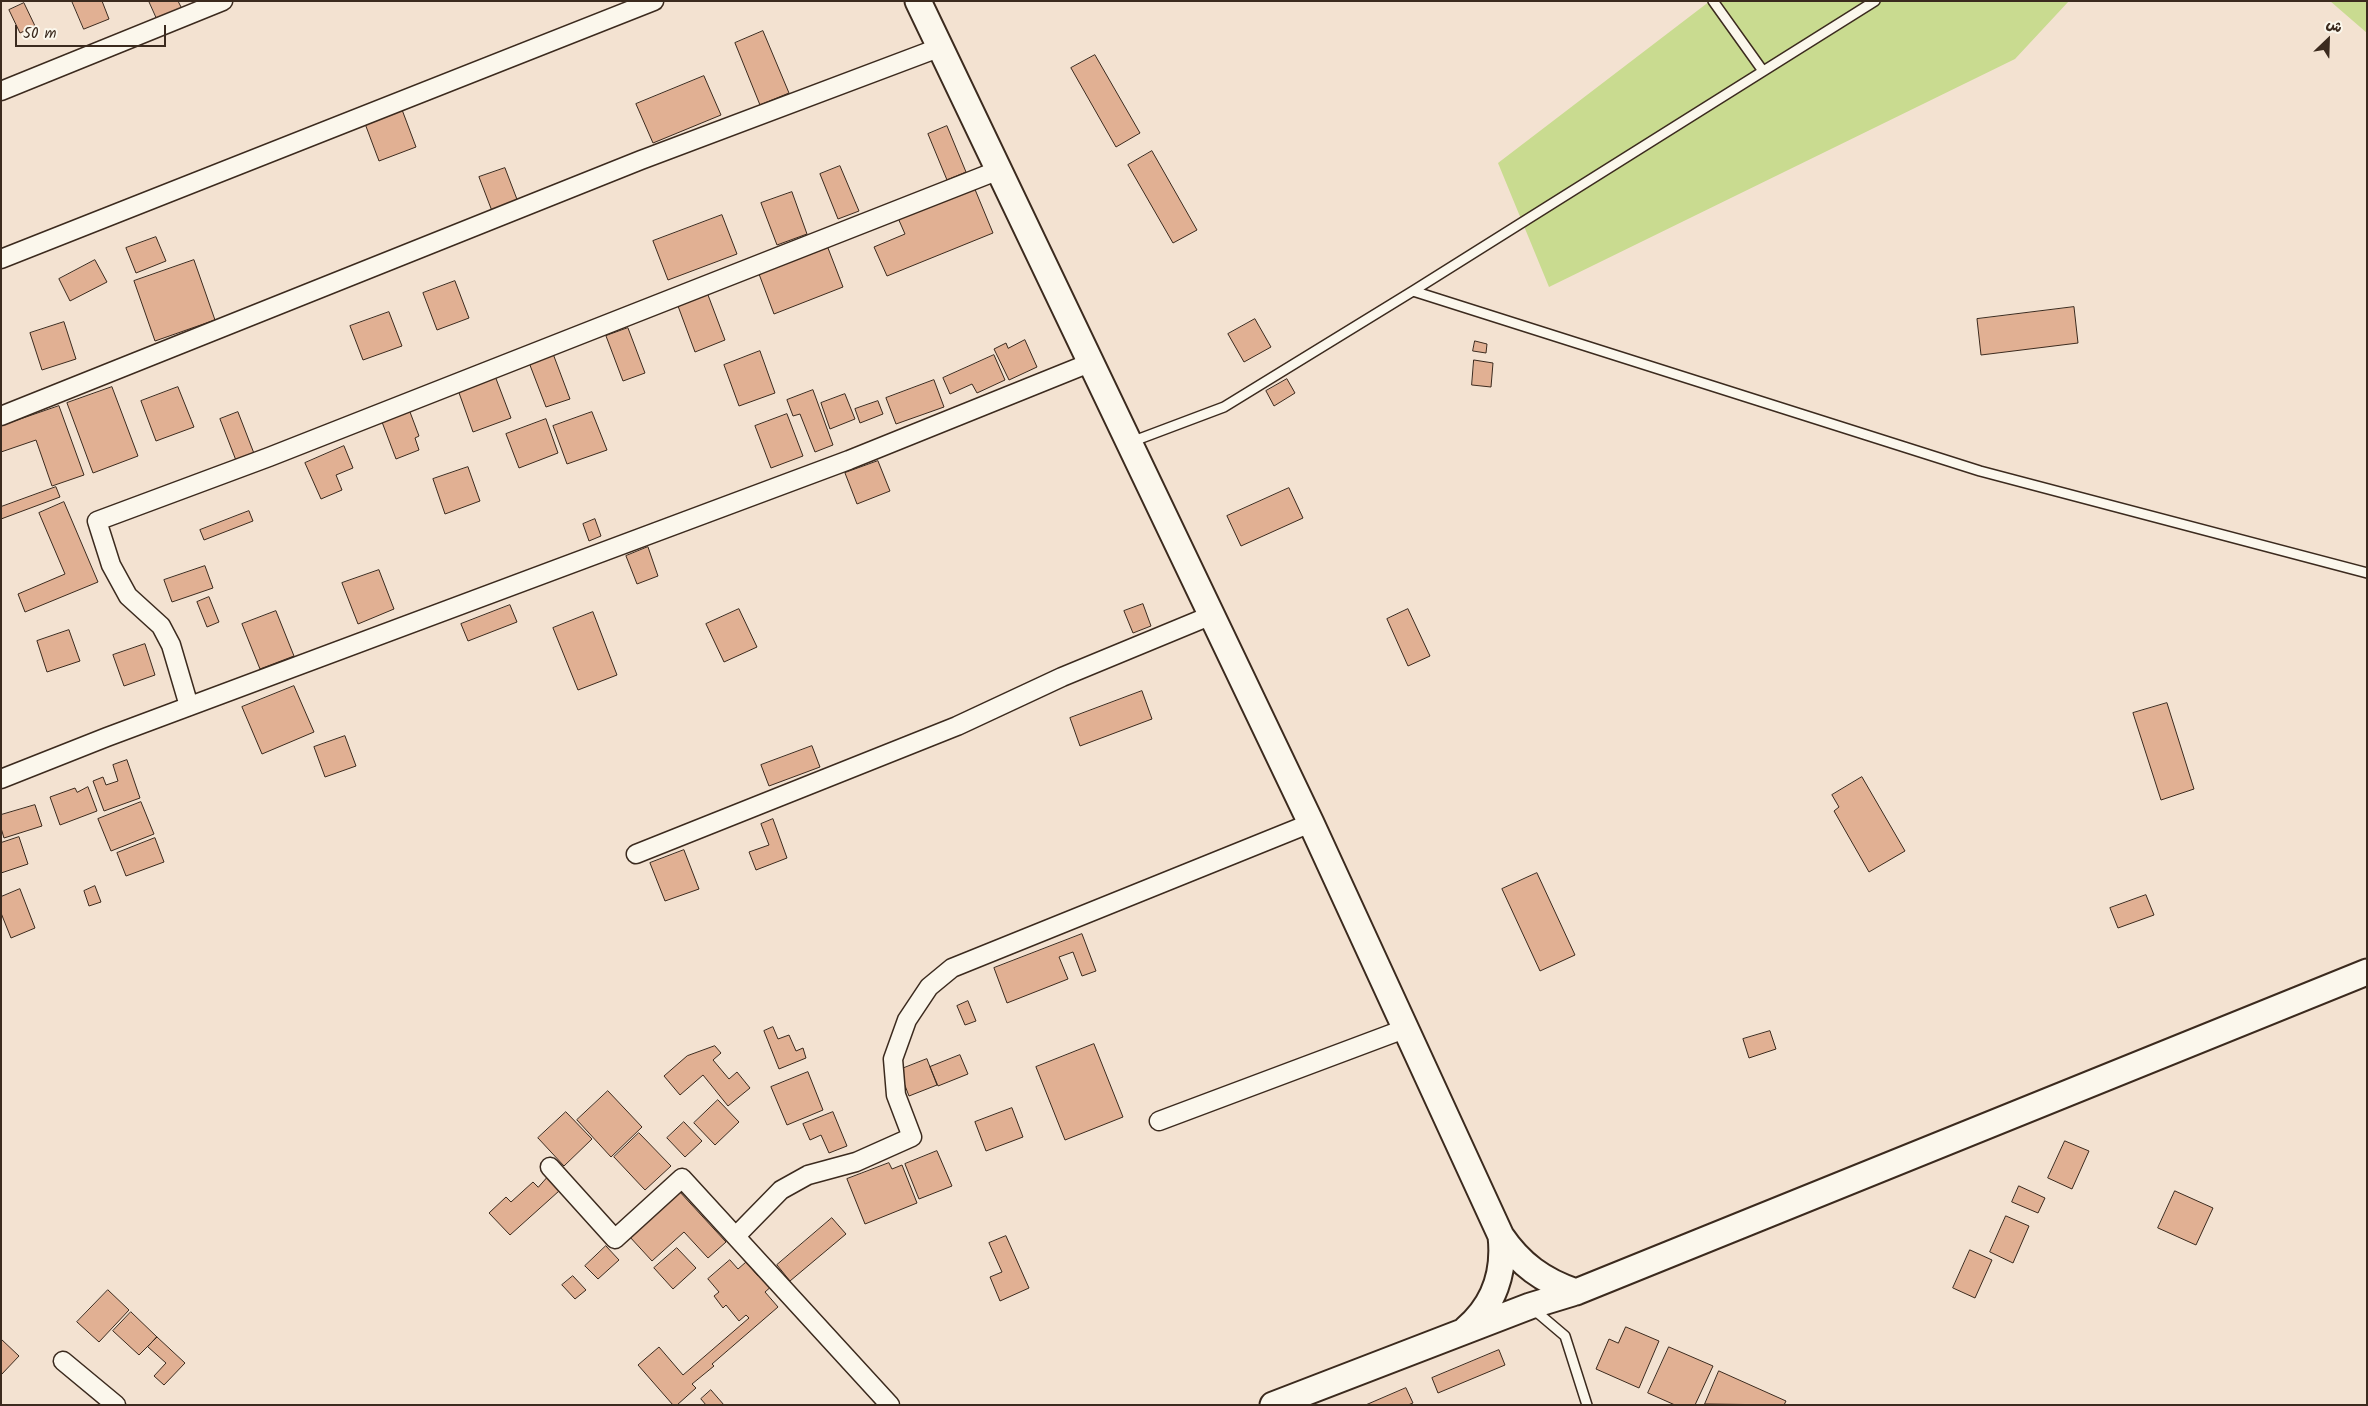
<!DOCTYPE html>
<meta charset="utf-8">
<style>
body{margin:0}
#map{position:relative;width:2368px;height:1406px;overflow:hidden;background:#f3e2d1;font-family:Kalam,"Playpen Sans Arabic",sans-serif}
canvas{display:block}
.frame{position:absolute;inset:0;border:2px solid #3b2a1e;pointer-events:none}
.north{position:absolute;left:2303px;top:15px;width:50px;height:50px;-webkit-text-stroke:4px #fbf7ec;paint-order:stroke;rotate:24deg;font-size:14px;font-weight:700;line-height:20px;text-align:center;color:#3b2a1e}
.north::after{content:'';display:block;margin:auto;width:18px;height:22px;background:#3b2a1e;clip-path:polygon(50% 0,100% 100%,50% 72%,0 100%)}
.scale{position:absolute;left:15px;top:25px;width:151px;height:22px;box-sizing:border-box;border:2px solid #3b2a1e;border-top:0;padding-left:6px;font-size:15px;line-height:18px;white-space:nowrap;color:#3b2a1e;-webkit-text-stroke:4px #fbf7ec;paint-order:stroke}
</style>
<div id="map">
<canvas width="2368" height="1406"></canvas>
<div class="frame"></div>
<div class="north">ش</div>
<div class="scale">50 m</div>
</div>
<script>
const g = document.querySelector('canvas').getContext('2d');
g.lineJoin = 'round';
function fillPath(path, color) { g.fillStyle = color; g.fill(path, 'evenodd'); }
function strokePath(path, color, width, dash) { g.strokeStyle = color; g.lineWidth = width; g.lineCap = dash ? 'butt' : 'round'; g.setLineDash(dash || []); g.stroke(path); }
fillPath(new Path2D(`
 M 1710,1 L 2069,1 L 2015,59 L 1549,287 L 1498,163 Z
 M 2330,1 L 2367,1 L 2367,33 Z`), '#c9db90');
const building = new Path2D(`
 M 72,1 L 102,1 L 109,19 L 84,29 Z
 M 149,1 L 178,1 L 182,9 L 158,21 Z
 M 24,3 L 35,26 L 20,33 L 9,10 Z
 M 763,31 L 789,93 L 760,105 L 735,43 Z
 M 1095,55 L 1140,133 L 1116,147 L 1071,68 Z
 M 704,76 L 721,115 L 653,143 L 636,104 Z
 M 401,107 L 416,147 L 379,161 L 364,121 Z
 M 947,126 L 966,172 L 947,180 L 928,134 Z
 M 1152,151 L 1197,230 L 1173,243 L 1128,165 Z
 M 840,166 L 859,211 L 838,219 L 820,174 Z
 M 505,168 L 518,202 L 492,211 L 479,177 Z
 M 974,187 L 993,233 L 887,276 L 874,247 L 905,234 L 898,218 Z
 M 792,192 L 807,234 L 777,245 L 761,203 Z
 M 722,215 L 737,254 L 668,280 L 653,241 Z
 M 156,237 L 166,261 L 136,273 L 126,248 Z
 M 828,248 L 843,287 L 774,314 L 759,274 Z
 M 95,260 L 107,282 L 70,301 L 59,279 Z
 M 194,260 L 215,320 L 155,341 L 134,281 Z
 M 455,281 L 469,318 L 437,330 L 423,293 Z
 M 708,295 L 725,340 L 695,352 L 678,306 Z
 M 2074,307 L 2078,343 L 1981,355 L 1977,319 Z
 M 389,312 L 402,346 L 363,360 L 350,326 Z
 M 1255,319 L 1271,347 L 1244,362 L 1228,334 Z
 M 64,322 L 76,359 L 42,370 L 30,333 Z
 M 628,328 L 645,373 L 623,381 L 606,336 Z
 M 1025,340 L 1037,367 L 1009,380 L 994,349 L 1006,343 L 1008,348 Z
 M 1475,341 L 1487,344 L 1486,353 L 1473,351 Z
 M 552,351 L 570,399 L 546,407 L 528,360 Z
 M 760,351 L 775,393 L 739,406 L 724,365 Z
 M 994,355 L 1005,380 L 977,393 L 972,384 L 950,394 L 943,378 Z
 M 1474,360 L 1493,363 L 1491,387 L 1472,385 Z
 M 495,376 L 511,418 L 473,432 L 458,390 Z
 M 1287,379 L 1295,393 L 1274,406 L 1266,391 Z
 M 934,380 L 944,407 L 896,424 L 886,398 Z
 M 112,387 L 138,456 L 93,473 L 67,403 Z
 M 178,387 L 194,427 L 156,441 L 141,401 Z
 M 813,390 L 833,445 L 815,452 L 800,414 L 793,416 L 787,400 Z
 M 845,394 L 855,419 L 830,429 L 821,403 Z
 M 878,401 L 883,414 L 860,423 L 855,409 Z
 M 59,406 L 84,475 L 52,486 L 36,440 L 1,452 L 1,426 Z
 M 238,412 L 255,456 L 237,463 L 220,419 Z
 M 410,412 L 419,436 L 415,438 L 419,450 L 396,459 L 382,422 Z
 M 592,412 L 607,450 L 567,464 L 553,426 Z
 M 787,414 L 803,456 L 771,468 L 755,426 Z
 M 546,419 L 558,453 L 519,468 L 506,434 Z
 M 344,446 L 353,468 L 336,475 L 342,490 L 321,499 L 305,463 Z
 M 878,461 L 890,491 L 857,504 L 845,473 Z
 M 468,467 L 480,501 L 445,514 L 433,479 Z
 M 56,487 L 60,497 L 1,519 L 1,507 Z
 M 1289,488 L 1303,518 L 1241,546 L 1227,516 Z
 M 64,502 L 98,582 L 25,612 L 18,594 L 65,574 L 39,513 Z
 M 249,511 L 253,521 L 204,540 L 200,530 Z
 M 595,519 L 601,536 L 589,541 L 583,524 Z
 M 648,547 L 658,576 L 637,584 L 626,556 Z
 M 205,566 L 213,588 L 172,602 L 164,580 Z
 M 379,570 L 394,609 L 358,624 L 342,583 Z
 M 209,597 L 219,622 L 207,627 L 197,602 Z
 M 1143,604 L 1151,626 L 1133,633 L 1124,611 Z
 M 510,605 L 517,622 L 468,641 L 461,624 Z
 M 739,609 L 757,647 L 724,662 L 706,624 Z
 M 1408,609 L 1430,656 L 1408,666 L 1387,619 Z
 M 276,611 L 294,656 L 260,669 L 242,624 Z
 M 593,612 L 617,675 L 578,690 L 553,628 Z
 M 69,630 L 80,661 L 47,672 L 37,641 Z
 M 145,644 L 155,675 L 124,686 L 113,655 Z
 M 294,686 L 314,732 L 262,754 L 242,707 Z
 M 1142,691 L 1152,719 L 1080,746 L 1070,718 Z
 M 2167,703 L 2194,789 L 2161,800 L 2133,713 Z
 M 345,736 L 356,766 L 325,777 L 314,747 Z
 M 812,746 L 820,767 L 769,786 L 761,765 Z
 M 127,760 L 140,798 L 104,811 L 93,781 L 103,777 L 106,785 L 118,781 L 113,765 Z
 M 1862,777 L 1905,851 L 1869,872 L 1834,811 L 1839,807 L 1832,795 Z
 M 88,787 L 97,811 L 60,825 L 50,797 L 75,788 L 77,792 Z
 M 141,802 L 154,834 L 111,851 L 98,819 Z
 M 35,805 L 42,826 L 4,838 L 1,828 L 1,815 Z
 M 773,819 L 787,858 L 756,870 L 749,852 L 769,845 L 761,824 Z
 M 19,837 L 28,864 L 1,873 L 1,843 Z
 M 155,838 L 164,862 L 126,876 L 117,853 Z
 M 684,850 L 699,889 L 665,901 L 650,863 Z
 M 1537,873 L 1575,955 L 1540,971 L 1502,889 Z
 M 95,886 L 101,902 L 89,906 L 84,891 Z
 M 20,889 L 35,928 L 11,938 L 1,913 L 1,897 Z
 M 2146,895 L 2154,915 L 2118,928 L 2110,908 Z
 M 1082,934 L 1096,971 L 1082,976 L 1073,952 L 1059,957 L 1068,979 L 1007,1003 L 994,968 Z
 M 968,1001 L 976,1021 L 965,1025 L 957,1006 Z
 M 773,1027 L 778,1039 L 789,1035 L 796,1051 L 803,1048 L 806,1058 L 779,1069 L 764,1031 Z
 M 1770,1031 L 1776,1049 L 1749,1058 L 1743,1039 Z
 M 1094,1044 L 1123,1117 L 1065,1140 L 1036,1067 Z
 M 715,1046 L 721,1053 L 713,1060 L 729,1079 L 737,1072 L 750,1088 L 728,1106 L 703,1075 L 680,1095 L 664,1076 L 687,1056 Z
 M 960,1055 L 968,1074 L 938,1086 L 930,1067 Z
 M 927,1059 L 937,1085 L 909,1096 L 899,1070 Z
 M 808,1072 L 823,1110 L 787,1125 L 771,1087 Z
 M 608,1091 L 642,1127 L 611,1157 L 577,1120 Z
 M 718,1100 L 739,1122 L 715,1145 L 694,1123 Z
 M 1012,1108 L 1023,1137 L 986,1151 L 975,1122 Z
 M 566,1112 L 592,1139 L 564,1166 L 538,1138 Z
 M 833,1112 L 847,1146 L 829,1153 L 821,1135 L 810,1140 L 803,1124 Z
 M 684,1122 L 702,1141 L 685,1157 L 667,1138 Z
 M 639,1133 L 671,1166 L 645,1190 L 614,1157 Z
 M 2065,1141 L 2089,1151 L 2072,1189 L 2048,1178 Z
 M 937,1151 L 952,1186 L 919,1199 L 905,1164 Z
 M 889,1163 L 892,1169 L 902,1165 L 917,1203 L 865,1224 L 847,1179 Z
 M 547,1178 L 559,1191 L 510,1235 L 489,1213 L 506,1197 L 511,1202 L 533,1182 L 538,1187 Z
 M 2019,1186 L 2045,1198 L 2038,1213 L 2012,1202 Z
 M 679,1191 L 726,1242 L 708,1258 L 684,1232 L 652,1261 L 629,1236 Z
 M 2175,1191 L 2213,1208 L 2196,1245 L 2158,1228 Z
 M 2006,1216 L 2029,1226 L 2013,1263 L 1990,1252 Z
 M 832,1218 L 846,1234 L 790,1281 L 777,1265 Z
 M 1006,1236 L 1029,1288 L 1000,1301 L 990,1277 L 1002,1272 L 989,1243 Z
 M 606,1246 L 619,1260 L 598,1279 L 585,1266 Z
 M 677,1248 L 696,1268 L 673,1289 L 654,1268 Z
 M 1970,1250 L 1992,1260 L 1975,1298 L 1953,1288 Z
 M 730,1260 L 738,1269 L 746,1262 L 758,1276 L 762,1273 L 773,1285 L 765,1292 L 778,1307 L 712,1364 L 714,1366 L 692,1384 L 696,1388 L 677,1405 L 673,1405 L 638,1365 L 659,1347 L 683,1375 L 749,1318 L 746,1315 L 739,1321 L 726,1305 L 723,1308 L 714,1296 L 719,1292 L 708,1279 Z
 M 573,1276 L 586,1290 L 575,1299 L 562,1285 Z
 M 108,1290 L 129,1310 L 99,1342 L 77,1322 Z
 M 131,1312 L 157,1337 L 139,1355 L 113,1331 Z
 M 1626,1327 L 1659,1341 L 1639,1388 L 1596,1369 L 1609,1339 L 1618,1343 Z
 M 157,1337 L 185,1363 L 164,1385 L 154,1376 L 166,1363 L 148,1347 Z
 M 1,1339 L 19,1356 L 1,1375 Z
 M 1669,1347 L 1713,1366 L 1695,1405 L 1675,1405 L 1648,1393 Z
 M 1499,1350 L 1505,1365 L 1438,1393 L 1432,1378 Z
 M 1719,1371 L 1786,1401 L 1784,1405 L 1705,1404 Z
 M 1406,1388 L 1413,1403 L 1408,1405 L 1366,1405 Z
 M 711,1390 L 724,1405 L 706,1405 L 701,1399 Z`);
fillPath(building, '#e1b093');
strokePath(building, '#3b2a1e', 1);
const lane = new Path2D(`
 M 1713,1 L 1763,71
 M 1413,291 L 1980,471 L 2367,573
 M 1131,442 L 1224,407 L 1413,291 L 1875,1
 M 1532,1308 L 1565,1336 L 1587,1405`);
const street = new Path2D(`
 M 1,91 L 223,1
 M 1,259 L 654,1
 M 1,416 L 641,160 L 941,47
 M 189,706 L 171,645 L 161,626 L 128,596 L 111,565 L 97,521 L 269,457 L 999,170
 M 1,779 L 107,737 L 849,460 L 1092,362
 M 636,854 L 957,726 L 1062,677 L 1212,615
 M 1159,1121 L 1407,1028
 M 550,1167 L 615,1239 L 682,1178 L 890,1405
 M 736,1236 L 781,1190 L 808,1175 L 856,1162 L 912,1137 L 896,1095 L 893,1059 L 907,1020 L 929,987 L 952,968 L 1311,823
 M 63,1361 L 116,1405`);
const secondary = new Path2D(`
 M 918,1 L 1311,823 L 1501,1236 C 1520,1264 1543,1281 1576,1292
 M 1466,1329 C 1494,1305 1505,1272 1501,1236
 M 1273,1405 L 1530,1306 L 1576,1292 L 2367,972`);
strokePath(lane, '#3b2a1e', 12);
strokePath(street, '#3b2a1e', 21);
strokePath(secondary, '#3b2a1e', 29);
strokePath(lane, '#fbf7ec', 9);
strokePath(street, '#fbf7ec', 18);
strokePath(secondary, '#fbf7ec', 25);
</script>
